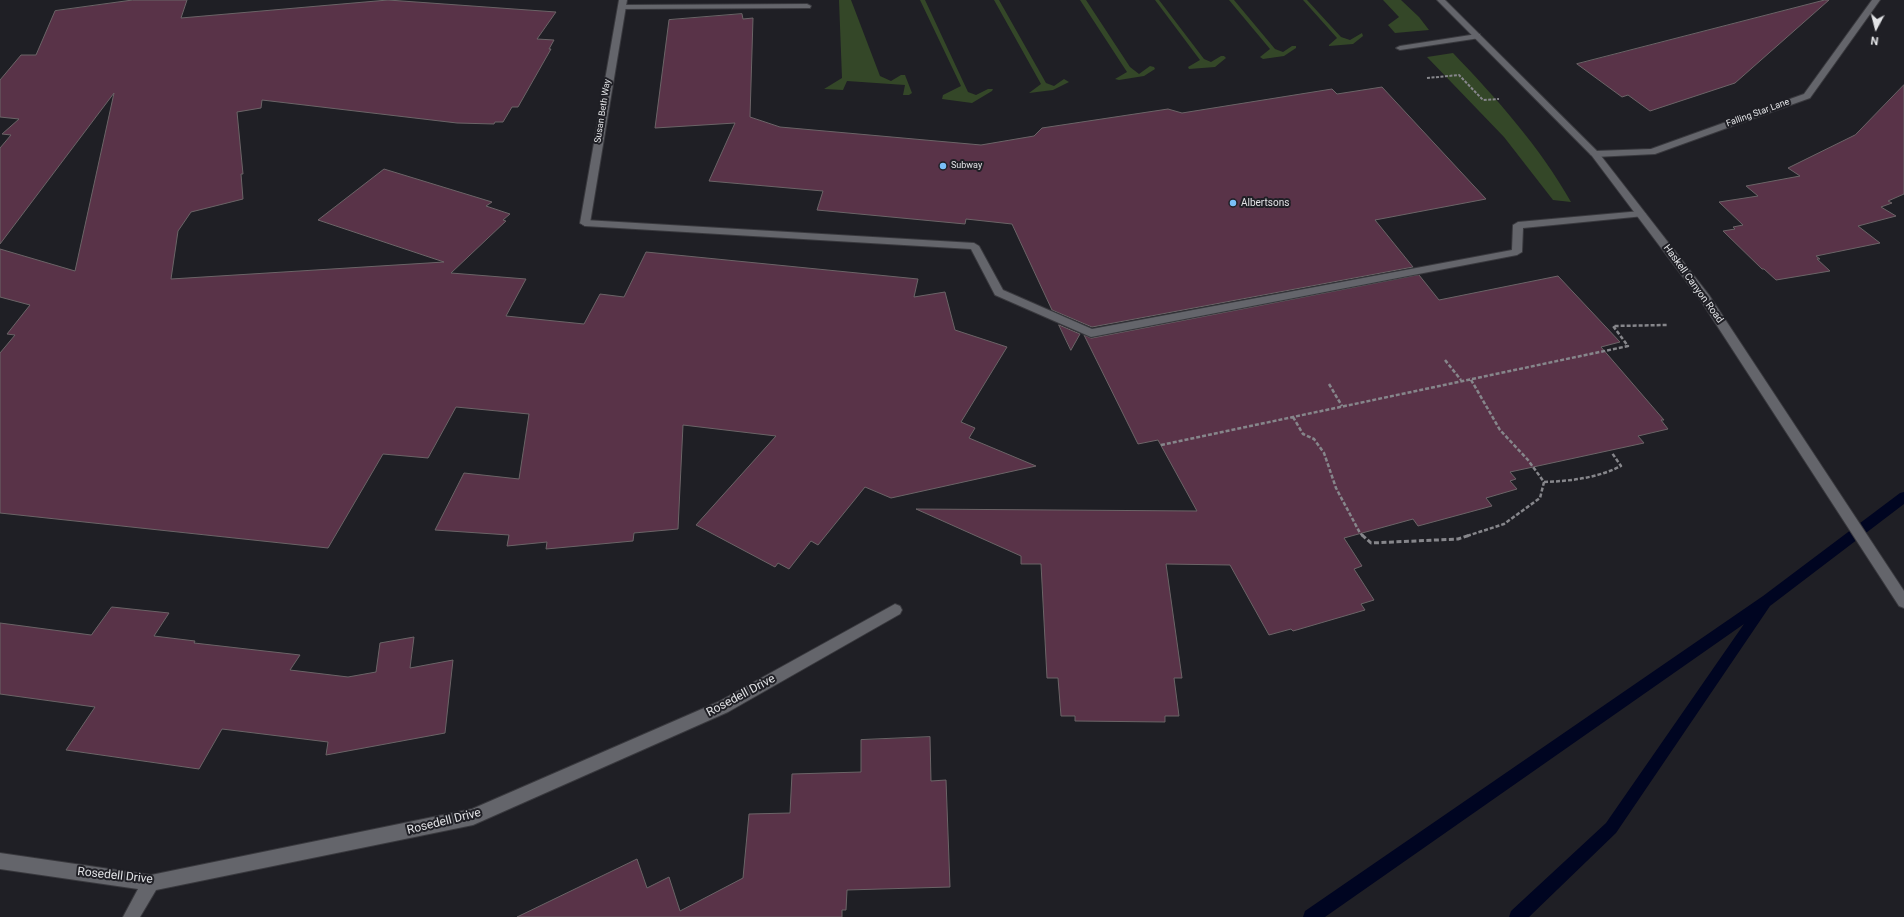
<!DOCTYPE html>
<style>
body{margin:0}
#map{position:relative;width:1904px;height:917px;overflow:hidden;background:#1f1f25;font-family:Roboto,sans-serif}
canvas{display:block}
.north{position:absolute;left:1856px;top:8px;width:40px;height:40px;-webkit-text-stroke:3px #1f1f25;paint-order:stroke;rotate:187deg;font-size:11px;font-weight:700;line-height:16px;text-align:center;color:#e2e3e6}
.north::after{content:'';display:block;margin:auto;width:14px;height:18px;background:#e2e3e6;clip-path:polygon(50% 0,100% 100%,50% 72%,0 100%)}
</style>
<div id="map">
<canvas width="1904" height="917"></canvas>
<div class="north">N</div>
</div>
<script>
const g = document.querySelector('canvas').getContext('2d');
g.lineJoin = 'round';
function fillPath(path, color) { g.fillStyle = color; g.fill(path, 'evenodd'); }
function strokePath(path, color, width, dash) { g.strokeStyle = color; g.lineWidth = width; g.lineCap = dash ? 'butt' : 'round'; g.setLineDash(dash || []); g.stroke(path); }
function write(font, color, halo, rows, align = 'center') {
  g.font = font + ' Roboto,sans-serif'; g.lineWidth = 4; g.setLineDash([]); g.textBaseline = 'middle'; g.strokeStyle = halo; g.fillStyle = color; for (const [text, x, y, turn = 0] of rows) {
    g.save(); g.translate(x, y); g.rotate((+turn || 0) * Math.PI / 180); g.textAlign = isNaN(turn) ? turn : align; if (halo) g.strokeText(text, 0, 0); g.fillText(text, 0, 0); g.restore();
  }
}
fillPath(new Path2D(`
 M 839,0 L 851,0 L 880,76 L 891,81 L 901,75 L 905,75 L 912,93 L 909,95 L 903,95 L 905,85 L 847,81 L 843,90 L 824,89 L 842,78 Z
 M 920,0 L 925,0 L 968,92 L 976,95 L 988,89 L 993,89 L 992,91 L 972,103 L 942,99 L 943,95 L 961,86 Z
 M 994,0 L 999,0 L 1046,83 L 1054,86 L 1064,79 L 1069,82 L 1053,90 L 1029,93 L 1041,84 Z
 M 1080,0 L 1086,0 L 1130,67 L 1139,74 L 1150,66 L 1154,67 L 1155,69 L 1144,76 L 1119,80 L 1115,79 L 1127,72 Z
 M 1155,0 L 1159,0 L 1204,59 L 1211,62 L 1221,56 L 1224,56 L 1226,58 L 1215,67 L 1189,69 L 1188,67 L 1200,60 Z
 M 1229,0 L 1234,0 L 1275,49 L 1283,52 L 1292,46 L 1296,46 L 1296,48 L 1284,56 L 1263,59 L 1260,57 L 1270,49 Z
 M 1303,0 L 1307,0 L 1341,37 L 1350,40 L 1362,33 L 1363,36 L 1353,44 L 1329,46 L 1329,45 L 1337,38 Z
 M 1383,0 L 1401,0 L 1419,17 L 1429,30 L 1395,33 L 1388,25 L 1399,17 Z
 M 1453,53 C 1497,99 1540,147 1571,202 L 1553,200 L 1504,137 L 1427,57 Z`), '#344728');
fillPath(new Path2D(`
 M 1904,492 L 1904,504 L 1770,606 L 1616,833 L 1529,917 L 1509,917 L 1511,911 L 1606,823 L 1744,624 L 1325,917 L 1303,917 L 1305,911 L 1763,596 L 1900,493 Z`), '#000521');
const building = new Path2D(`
 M 133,0 L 187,0 L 181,18 L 388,0 L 556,12 L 537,39 L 554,40 L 549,49 L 551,49 L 518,107 L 512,107 L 503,122 L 495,122 L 494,124 L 457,123 L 262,100 L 261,108 L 237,112 L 243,174 L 241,174 L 243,199 L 191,212 L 178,231 L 171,279 L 444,262 L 318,220 L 384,169 L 492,202 L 486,206 L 510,214 L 503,220 L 506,221 L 451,273 L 526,279 L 506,316 L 584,324 L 600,294 L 624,297 L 646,252 L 918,279 L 914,297 L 945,292 L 955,330 L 1007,347 L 961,422 L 975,428 L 969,438 L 1036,466 L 891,498 L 865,487 L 818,545 L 811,541 L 789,569 L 778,563 L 775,567 L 696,525 L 776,436 L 683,425 L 678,529 L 634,533 L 633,541 L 546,549 L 547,542 L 507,546 L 509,535 L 435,530 L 464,473 L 519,479 L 529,414 L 456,407 L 428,458 L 383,454 L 328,548 L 0,513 L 0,353 L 15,335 L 7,334 L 30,305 L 0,297 L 0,249 L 75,271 L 114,93 L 0,244 L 0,148 L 11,135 L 2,134 L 19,119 L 0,117 L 0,80 L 21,55 L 36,55 L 55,11 Z
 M 1825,0 L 1829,0 L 1735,83 L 1650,111 L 1628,95 L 1622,97 L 1577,64 Z
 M 742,14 L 743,19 L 753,18 L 750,117 L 780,127 L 981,145 L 1034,136 L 1042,128 L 1168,109 L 1182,113 L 1332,89 L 1337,94 L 1382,87 L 1486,199 L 1375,220 L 1413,267 L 1092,327 L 1052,310 L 1012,224 L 966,219 L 965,224 L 817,210 L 823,191 L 709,181 L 735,123 L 655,128 L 669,20 Z
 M 1904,85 L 1904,194 L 1888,201 L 1892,203 L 1881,207 L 1896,216 L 1858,226 L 1880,243 L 1816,256 L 1820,259 L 1817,259 L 1830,271 L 1776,280 L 1764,269 L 1762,269 L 1723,231 L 1735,229 L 1733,227 L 1743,225 L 1719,202 L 1758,196 L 1746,186 L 1800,176 L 1788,168 L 1855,135 Z
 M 1419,275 L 1439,300 L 1558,276 L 1620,342 L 1601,347 L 1664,420 L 1661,420 L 1668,429 L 1638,436 L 1644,443 L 1510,472 L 1516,479 L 1510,481 L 1517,489 L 1486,498 L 1492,506 L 1418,526 L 1413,519 L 1344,538 L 1362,566 L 1354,569 L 1374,600 L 1361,604 L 1365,610 L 1293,631 L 1291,629 L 1269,635 L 1230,565 L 1166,564 L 1182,678 L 1174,678 L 1179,716 L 1165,716 L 1165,722 L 1075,721 L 1075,716 L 1061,716 L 1058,678 L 1047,678 L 1041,564 L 1021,564 L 1021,556 L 916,509 L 1197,511 L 1158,440 L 1138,444 L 1084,335 L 1091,338 Z
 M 1059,325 L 1080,334 L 1071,350 Z
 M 112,607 L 169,613 L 154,636 L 195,641 L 194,643 L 300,655 L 290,670 L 348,677 L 376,672 L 380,643 L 414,637 L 410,668 L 453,660 L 445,733 L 326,755 L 328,742 L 222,729 L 199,769 L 66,750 L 95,707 L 0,694 L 0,623 L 91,635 Z
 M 930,737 L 931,781 L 946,780 L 950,887 L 847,890 L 846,910 L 842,910 L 842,917 L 517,917 L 637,859 L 647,888 L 669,877 L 680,911 L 743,878 L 749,814 L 790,813 L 792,774 L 861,772 L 861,740 Z`);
fillPath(building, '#593348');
strokePath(building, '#6b6467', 1);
const service = new Path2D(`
 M 807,4 L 811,6 L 810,8 L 622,9 L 618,7 L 622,5 Z
 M 1477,34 L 1480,34 L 1480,38 L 1400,50 L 1396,48 L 1400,46 Z
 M 1641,211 L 1646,214 L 1644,216 L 1523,228 L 1522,252 L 1517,255 L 1091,337 L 995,295 L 971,249 L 585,226 L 580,223 L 585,220 L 974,243 L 979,246 L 1003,290 L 1092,329 L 1512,250 L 1513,225 L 1518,222 Z`);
const minor = new Path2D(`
 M 619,0 L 627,0 L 590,223 L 585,226 L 580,223 Z
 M 1872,0 L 1880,0 L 1810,98 L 1655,154 L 1595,157 L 1590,154 L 1595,151 L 1651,149 L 1804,94 Z
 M 895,604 L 900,606 L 902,610 L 900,614 L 728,712 L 473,825 L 156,890 L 140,917 L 123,917 L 138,889 L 0,869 L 0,853 L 151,875 L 472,809 L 718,702 Z`);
const secondary = new Path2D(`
 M 1437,0 L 1445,0 L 1598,152 L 1709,295 L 1904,591 L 1904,608 L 1899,606 L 1701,301 L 1592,156 Z`);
strokePath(service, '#39393e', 2);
strokePath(minor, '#39393e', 2);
strokePath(secondary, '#39393e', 2);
strokePath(new Path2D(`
 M 1427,78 L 1459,75 L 1483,100 L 1499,99`), '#86868b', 2, [3, 1.5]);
strokePath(new Path2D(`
 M 1445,360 L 1461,380
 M 1329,384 L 1342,406
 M 1293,417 L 1303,434 L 1314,439 L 1324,453 L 1336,488 L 1360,533 L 1363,536
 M 1161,445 L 1628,346 L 1613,326 L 1667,325
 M 1544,482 C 1571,481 1597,478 1621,466 L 1612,453
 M 1467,536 L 1504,524 L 1540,498 L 1544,482 L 1528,460 L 1500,430 L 1470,378`), '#86868b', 2.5, [4, 2]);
strokePath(new Path2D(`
 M 1362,535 L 1371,543 L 1458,539 L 1470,535`), '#86868b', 3, [5, 2.5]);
fillPath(service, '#64656b');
fillPath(minor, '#64656b');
fillPath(secondary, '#64656b');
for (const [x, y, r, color] of [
 [943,166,4,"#7abff8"],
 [1233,203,4,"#7abff8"]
]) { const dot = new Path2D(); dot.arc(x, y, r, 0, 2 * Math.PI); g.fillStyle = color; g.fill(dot); strokePath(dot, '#1f1f25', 1.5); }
write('9px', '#e2e3e6', '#1f1f25', [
 ["Susan Beth Way",603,111,-81],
 ["Falling Star Lane",1758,113,-20]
]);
write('9px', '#e2e3e6', '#1f1f25', [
 ["Subway",951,166]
], 'left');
write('10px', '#e2e3e6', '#1f1f25', [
 ["Albertsons",1241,203]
], 'left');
write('10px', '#e2e3e6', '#1f1f25', [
 ["Haskell Canyon Road",1693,284,54]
]);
write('12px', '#e2e3e6', '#1f1f25', [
 ["Rosedell Drive",741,696,-28],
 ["Rosedell Drive",444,822,-14],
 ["Rosedell Drive",115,876,6]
]);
</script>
